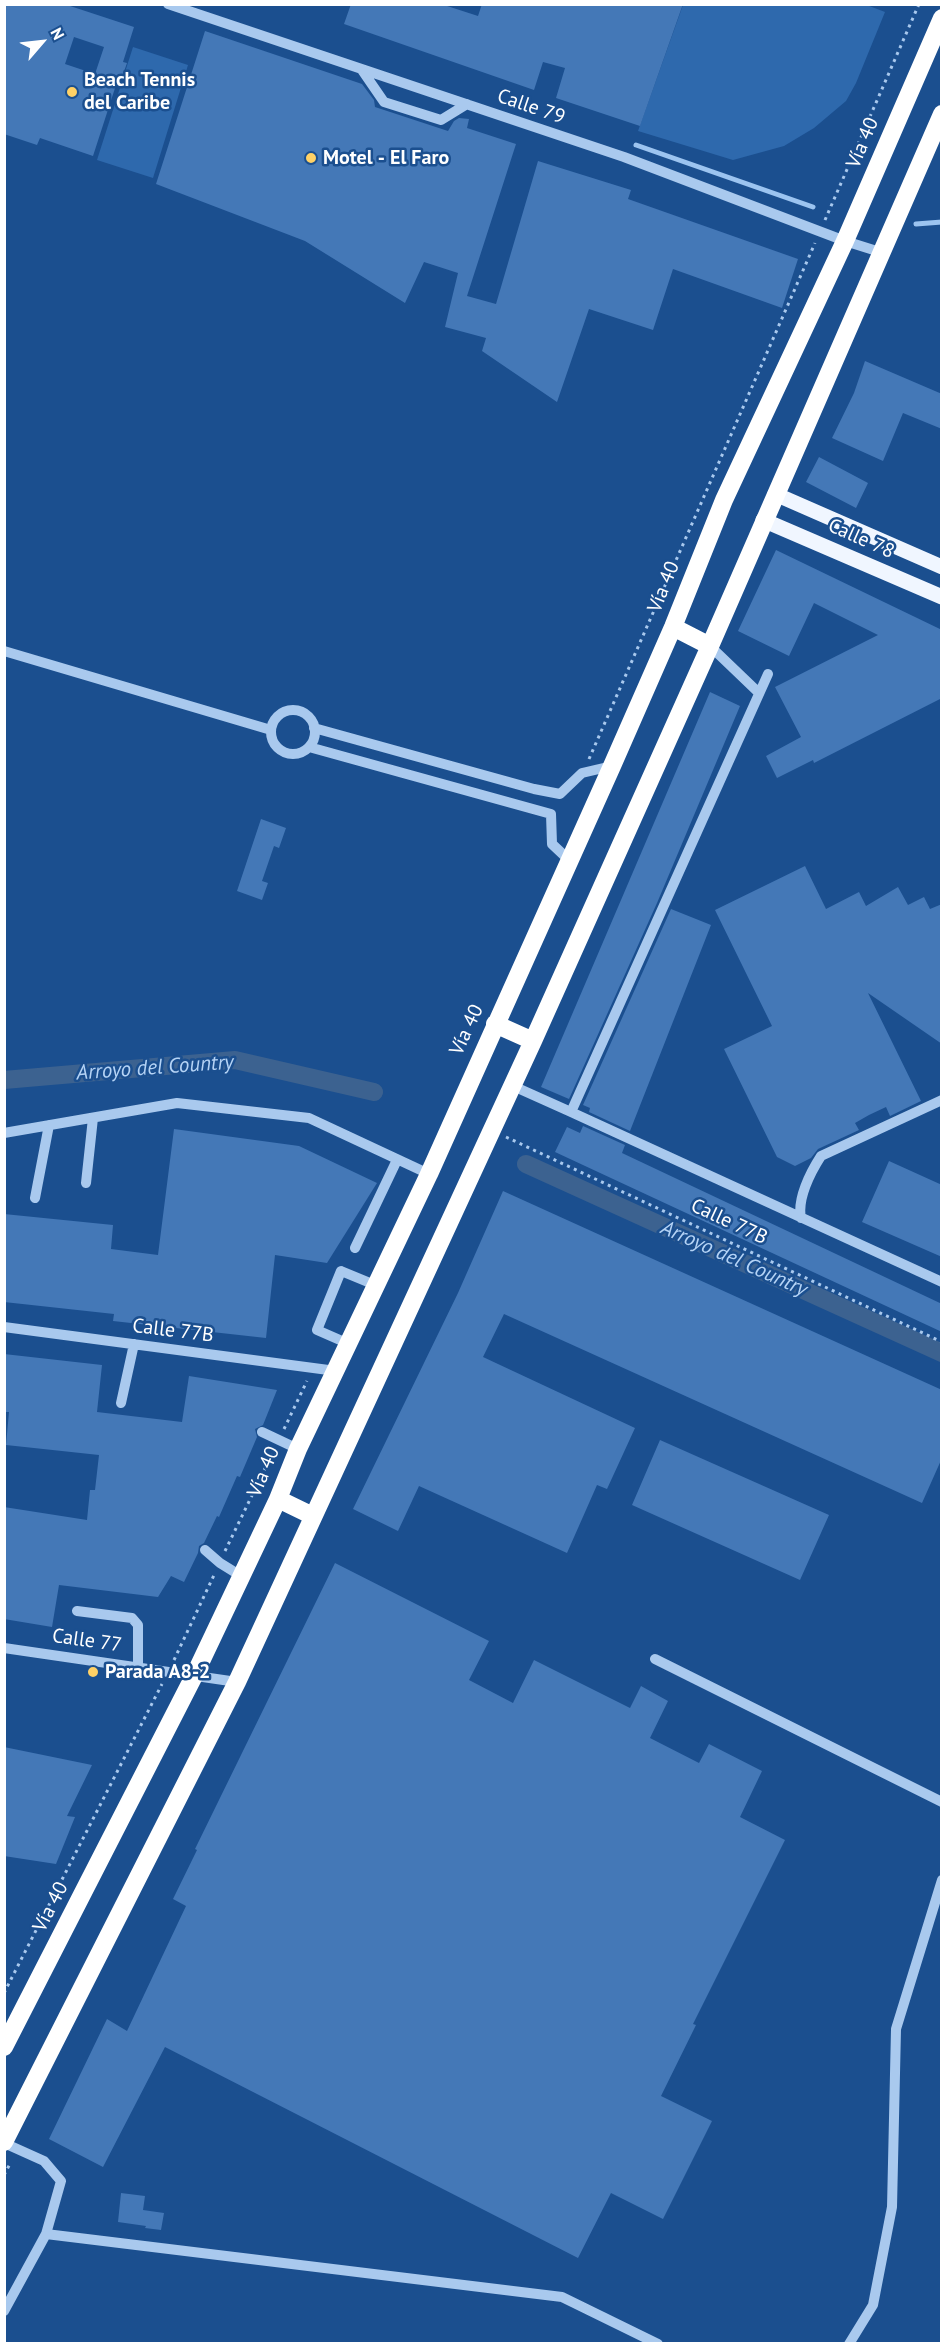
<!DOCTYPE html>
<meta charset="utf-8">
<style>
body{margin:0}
#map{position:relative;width:946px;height:2348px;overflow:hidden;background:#1b4f8f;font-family:"PT Sans",sans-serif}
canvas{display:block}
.frame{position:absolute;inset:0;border:6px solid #fff;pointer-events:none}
.north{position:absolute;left:12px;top:12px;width:60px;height:60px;-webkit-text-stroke:4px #1b4f8f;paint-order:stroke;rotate:62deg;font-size:16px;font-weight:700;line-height:24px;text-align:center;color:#fff}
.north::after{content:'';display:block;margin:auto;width:21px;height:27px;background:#fff;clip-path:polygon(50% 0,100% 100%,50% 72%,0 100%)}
</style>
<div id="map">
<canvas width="946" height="2348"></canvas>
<div class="frame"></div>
<div class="north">N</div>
</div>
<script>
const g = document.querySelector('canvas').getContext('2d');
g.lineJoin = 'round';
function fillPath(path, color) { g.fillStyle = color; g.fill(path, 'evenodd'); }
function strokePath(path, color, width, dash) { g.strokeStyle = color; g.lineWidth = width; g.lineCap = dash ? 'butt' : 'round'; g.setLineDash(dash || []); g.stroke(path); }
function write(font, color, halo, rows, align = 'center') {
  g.font = font + ' "PT Sans",sans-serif'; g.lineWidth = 5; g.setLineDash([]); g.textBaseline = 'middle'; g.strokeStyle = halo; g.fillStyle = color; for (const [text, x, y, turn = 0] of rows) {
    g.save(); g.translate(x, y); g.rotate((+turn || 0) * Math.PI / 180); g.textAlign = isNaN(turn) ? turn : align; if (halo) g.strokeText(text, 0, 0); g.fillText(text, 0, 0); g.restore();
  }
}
fillPath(new Path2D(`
 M 864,4 L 885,12 L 856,83 L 846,101 L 814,128 L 784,146 L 733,160 L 638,131 L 683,5 Z
 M 133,47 L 188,65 L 153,178 L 97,160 Z`), '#2e69ad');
strokePath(new Path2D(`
 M 636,145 L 813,207
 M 916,224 L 942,222`), '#9cc4f0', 5);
strokePath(new Path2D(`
 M 4,1080 L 235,1060 L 374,1092
 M 526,1164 L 942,1353`), '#3c6290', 18);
fillPath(new Path2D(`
 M 4,4 L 64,4 L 134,27 L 123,62 L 127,63 L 119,86 L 116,85 L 93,156 L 40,138 L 37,145 L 4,134 ZM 74,37 L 104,47 L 95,74 L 65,64 Z
 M 351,4 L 441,4 L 478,16 L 482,4 L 683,4 L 640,126 L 556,98 L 565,68 L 543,62 L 534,90 L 344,24 Z
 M 205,31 L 362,84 L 374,100 L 375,107 L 448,131 L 454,121 L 459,118 L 469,119 L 467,128 L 516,144 L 467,296 L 496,304 L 538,161 L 631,190 L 628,199 L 798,259 L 782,308 L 673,269 L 653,330 L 589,309 L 557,402 L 482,351 L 486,338 L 445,327 L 458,273 L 424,262 L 405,303 L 305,241 L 156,184 Z
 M 865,361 L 942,394 L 942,429 L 903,413 L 883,461 L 832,438 L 854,393 Z
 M 819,457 L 868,483 L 856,508 L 806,482 Z
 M 776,550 L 942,630 L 942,698 L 814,763 L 813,760 L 777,778 L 766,756 L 801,737 L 775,687 L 878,635 L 814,603 L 789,656 L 738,631 Z
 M 710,692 L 740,706 L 657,903 L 569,1099 L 541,1087 Z
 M 261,819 L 286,828 L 279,848 L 274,846 L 262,881 L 268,883 L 262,900 L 237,891 Z
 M 805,866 L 826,909 L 859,892 L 866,906 L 898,887 L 908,905 L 924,897 L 930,909 L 942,904 L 942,1044 L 868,993 L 921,1101 L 890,1116 L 886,1107 L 869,1115 L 855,1123 L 859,1130 L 818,1149 L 811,1158 L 795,1166 L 777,1157 L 724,1049 L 772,1026 L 715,910 Z
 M 671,909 L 711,925 L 630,1131 L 589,1112 L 590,1108 L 583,1105 Z
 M 583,1126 L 625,1145 L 622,1153 L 942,1304 L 942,1332 L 555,1152 L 567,1127 L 580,1133 Z
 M 174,1129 L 299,1146 L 377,1183 L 327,1263 L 275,1255 L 266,1338 L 113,1321 L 114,1314 L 4,1302 L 4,1214 L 113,1225 L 111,1249 L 158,1255 Z
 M 889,1161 L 942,1185 L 942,1257 L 862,1222 Z
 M 503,1191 L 942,1390 L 942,1458 L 922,1503 L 504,1314 L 483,1357 L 635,1428 L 607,1489 L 597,1485 L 567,1553 L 419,1486 L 398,1531 L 353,1509 L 458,1293 Z
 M 4,1354 L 102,1365 L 97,1412 L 182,1422 L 189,1376 L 277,1390 L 263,1425 L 255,1429 L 257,1437 L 240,1477 L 237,1476 L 219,1517 L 217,1516 L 204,1543 L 199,1546 L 198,1553 L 184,1582 L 171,1576 L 158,1597 L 59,1585 L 52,1627 L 4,1619 L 4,1507 L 87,1520 L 90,1490 L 95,1490 L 99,1455 L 6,1445 L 9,1412 L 4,1412 Z
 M 660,1440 L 829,1515 L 800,1580 L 632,1505 Z
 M 335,1563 L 489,1641 L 469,1680 L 513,1703 L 534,1660 L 630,1708 L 641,1686 L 668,1701 L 650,1738 L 699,1763 L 709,1744 L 762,1771 L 740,1817 L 785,1840 L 693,2024 L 696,2025 L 661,2096 L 712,2121 L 663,2219 L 611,2193 L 578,2258 L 165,2047 L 103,2167 L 49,2139 L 107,2019 L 127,2031 L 186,1906 L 173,1899 L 197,1850 L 195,1849 Z
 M 4,1747 L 92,1765 L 67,1816 L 75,1817 L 56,1864 L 4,1856 Z
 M 121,2193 L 145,2196 L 143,2210 L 164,2213 L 161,2230 L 145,2228 L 146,2226 L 118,2222 Z`), '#4478b7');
strokePath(new Path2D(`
 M 825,220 L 919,4
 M 589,759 L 815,243
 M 506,1137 L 942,1342
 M 284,1429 L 307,1381
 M 225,1551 L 273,1452
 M 174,1660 L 215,1573
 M 4,1993 L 162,1684
 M 4,2175 L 11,2162`), '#a9c9ee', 3, [3, 4.5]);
strokePath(new Path2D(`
 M 168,4 L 624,157 L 845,241 L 880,252
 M 362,70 L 384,102 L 441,120 L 467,104
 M 710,646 L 759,693
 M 4,651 L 271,730
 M 768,674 L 571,1112 L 942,1282
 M271 732a22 22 0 1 1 44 0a22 22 0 1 1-44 0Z
 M 314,728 L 534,789 L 560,794 L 582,773 L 612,766
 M 309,747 L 551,814 L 552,844 L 569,860
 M 513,1086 L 571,1112
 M 4,1133 L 177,1103 L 309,1118 L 429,1174
 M 86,1183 L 93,1118
 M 35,1198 L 49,1125
 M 801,1218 C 797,1199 810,1173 821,1156 L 942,1100
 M 355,1248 L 397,1160
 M 4,1327 L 336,1371
 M 349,1344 L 317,1330 L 341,1271 L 375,1285
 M 121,1403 L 134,1344
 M 262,1432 L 298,1449
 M 205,1550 L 220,1563 L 241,1576
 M 77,1611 L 132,1618 L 138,1625 L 138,1666
 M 4,1648 L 237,1682
 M 655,1659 L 942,1802
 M 4,2143 L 44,2161 L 61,2181 L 46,2234 L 4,2311
 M 46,2234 L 562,2297 L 658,2344
 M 849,2344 L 873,2305 L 892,2207 L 896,2029 L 942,1880`), '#a9c9ee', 10);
strokePath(new Path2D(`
 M 775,494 L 942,567
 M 763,520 L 942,597`), '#f0f6ff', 15);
strokePath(new Path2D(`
 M 673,627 L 710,646
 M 495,1024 L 533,1041
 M 278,1499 L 313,1516
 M 4,2047 L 195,1674 L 278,1499 L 298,1449 L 429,1174 L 612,766 L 673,627 L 724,500 L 845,241 L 942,18
 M 4,2142 L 237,1682 L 533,1041 L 710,646 L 942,114`), '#fff', 18);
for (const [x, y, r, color] of [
 [72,92,6,"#ffd166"],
 [311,158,6,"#ffd166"],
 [93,1672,6,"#ffd166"]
]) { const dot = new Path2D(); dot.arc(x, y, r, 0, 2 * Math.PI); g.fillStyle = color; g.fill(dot); strokePath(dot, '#1b4f8f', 2); }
write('bold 20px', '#fff', '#1b4f8f', [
 ["Beach Tennis",84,80],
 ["del Caribe",84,103],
 ["Motel - El Faro",323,158],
 ["Parada A8-2",105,1672]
], 'left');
write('20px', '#fff', '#1b4f8f', [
 ["Calle 79",531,107,19],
 ["Vía 40",863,143,-67],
 ["Calle 78",861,539,24],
 ["Vía 40",664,587,-68],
 ["Vía 40",467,1030,-65],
 ["Calle 77B",729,1222,25],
 ["Calle 77B",173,1331,7],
 ["Vía 40",264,1472,-67],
 ["Calle 77",87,1641,8],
 ["Vía 40",51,1907,-63]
]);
write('italic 21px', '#b5d3f5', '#1b4f8f', [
 ["Arroyo del Country",155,1068,-4],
 ["Arroyo del Country",734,1259,24]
]);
</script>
